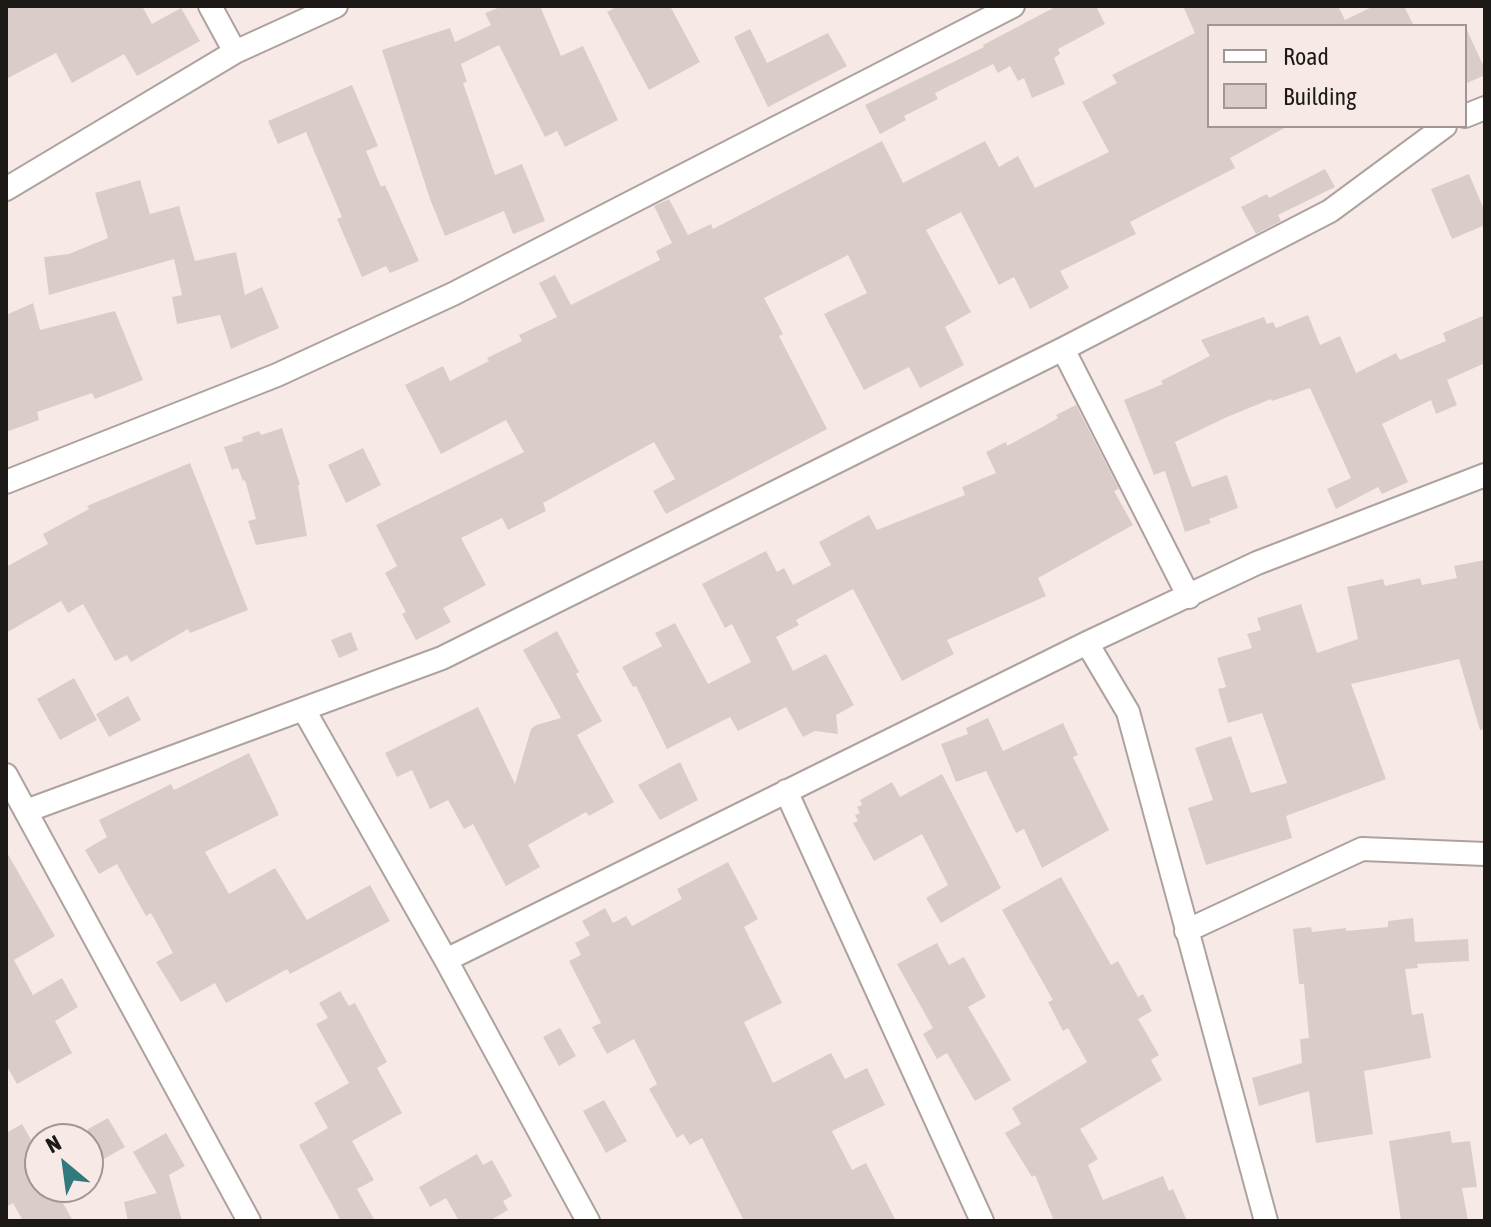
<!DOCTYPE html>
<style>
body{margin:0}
#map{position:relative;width:1491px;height:1227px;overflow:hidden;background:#f7eae6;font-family:"Asap Condensed",sans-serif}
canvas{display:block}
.frame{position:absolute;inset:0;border:8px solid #1d1917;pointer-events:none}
.legend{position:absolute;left:1207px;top:24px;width:260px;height:104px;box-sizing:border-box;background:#f7eae6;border:2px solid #a09693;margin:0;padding:10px 14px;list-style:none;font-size:24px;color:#1d1917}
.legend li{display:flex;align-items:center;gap:16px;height:40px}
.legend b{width:40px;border:2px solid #a09693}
.north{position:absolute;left:24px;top:1123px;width:80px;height:80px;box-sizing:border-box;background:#f7eae6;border:2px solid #a09693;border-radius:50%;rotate:331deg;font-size:22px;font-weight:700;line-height:32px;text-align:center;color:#1d1917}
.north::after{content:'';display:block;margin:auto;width:28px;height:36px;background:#307a7d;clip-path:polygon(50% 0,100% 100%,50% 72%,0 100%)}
</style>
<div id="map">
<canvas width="1491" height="1227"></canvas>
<div class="frame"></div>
<ul class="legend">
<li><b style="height:10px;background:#fff"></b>Road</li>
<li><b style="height:22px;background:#dacdc9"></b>Building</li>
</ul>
<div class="north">N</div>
</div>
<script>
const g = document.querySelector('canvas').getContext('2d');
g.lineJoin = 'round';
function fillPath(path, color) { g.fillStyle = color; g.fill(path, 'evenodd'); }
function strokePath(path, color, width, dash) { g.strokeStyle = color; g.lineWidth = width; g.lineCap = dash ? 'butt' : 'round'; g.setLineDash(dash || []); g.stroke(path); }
fillPath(new Path2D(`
 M 6,6 L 142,6 L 152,24 L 181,8 L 200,41 L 137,76 L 124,54 L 72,83 L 56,53 L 6,79 Z
 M 503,6 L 540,6 L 561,56 L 583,46 L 618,120 L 565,147 L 557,131 L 545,137 L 499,45 L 461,64 L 467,82 L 463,83 L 495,175 L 522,164 L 545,221 L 513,234 L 504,211 L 445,236 L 430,199 L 382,50 L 450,28 L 455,42 L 491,25 L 485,13 Z
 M 618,6 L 670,6 L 700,62 L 649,90 L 607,12 Z
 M 1057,6 L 1096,6 L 1105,24 L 1058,49 L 1060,54 L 1054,58 L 1065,84 L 1032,98 L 1024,78 L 1018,81 L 1010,66 L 998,73 L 993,64 L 935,93 L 938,99 L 904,116 L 906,120 L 880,134 L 865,105 L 984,47 L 983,45 Z
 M 1183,6 L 1338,6 L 1345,20 L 1374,6 L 1404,6 L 1414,26 L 1209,26 L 1209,126 L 1288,126 L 1230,158 L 1235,168 L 1130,222 L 1136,234 L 1060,271 L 1069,288 L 1030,309 L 1014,277 L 999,285 L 961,212 L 926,230 L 971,312 L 945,327 L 964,365 L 920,388 L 909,367 L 864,390 L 824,314 L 867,293 L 848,255 L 764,298 L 783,334 L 779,336 L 827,429 L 666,514 L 653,491 L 675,479 L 654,442 L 543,503 L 546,511 L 508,530 L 502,518 L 461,538 L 486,585 L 443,608 L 451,622 L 416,640 L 402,614 L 406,612 L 385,573 L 397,566 L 376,525 L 524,452 L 506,420 L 441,454 L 405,385 L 443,366 L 450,381 L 489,361 L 487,358 L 522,341 L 519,335 L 557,317 L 539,283 L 555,275 L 571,305 L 660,260 L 656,251 L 672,243 L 654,206 L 669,199 L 688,235 L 711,224 L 713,229 L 882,141 L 903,183 L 985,141 L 999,167 L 1018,156 L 1035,188 L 1109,152 L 1082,102 L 1117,83 L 1112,75 L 1195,33 Z
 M 1465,26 L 1485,69 L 1485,75 L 1465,84 Z
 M 750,29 L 767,63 L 828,33 L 847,66 L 768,107 L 734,37 Z
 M 352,85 L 378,146 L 366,151 L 381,187 L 385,185 L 419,261 L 390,273 L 386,266 L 362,277 L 337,219 L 342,217 L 306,132 L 278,144 L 268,121 Z
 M 1325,169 L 1335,187 L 1278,215 L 1281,221 L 1256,234 L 1241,207 L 1267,194 L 1269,198 Z
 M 1469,174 L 1485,212 L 1485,225 L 1452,239 L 1431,189 Z
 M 140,180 L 150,214 L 179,206 L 195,261 L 236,252 L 245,295 L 262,287 L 279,328 L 231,349 L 220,315 L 177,324 L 172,297 L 182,295 L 174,259 L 49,295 L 44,257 L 69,254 L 108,238 L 95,193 Z
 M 33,303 L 40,330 L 115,311 L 143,380 L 95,399 L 92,393 L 37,412 L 39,420 L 6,432 L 6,315 Z
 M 1308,315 L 1320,345 L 1340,336 L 1356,373 L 1396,353 L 1400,360 L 1446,341 L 1443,333 L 1485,315 L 1485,363 L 1447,380 L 1457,405 L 1436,414 L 1431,400 L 1382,424 L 1408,482 L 1382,494 L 1378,487 L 1336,509 L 1327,489 L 1351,478 L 1310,388 L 1272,401 L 1271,399 L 1227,417 L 1175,442 L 1192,487 L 1227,475 L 1238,508 L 1209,519 L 1211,523 L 1185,532 L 1165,471 L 1154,475 L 1124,400 L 1163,384 L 1161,381 L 1210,356 L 1201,340 L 1264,317 L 1267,324 L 1273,322 L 1276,328 Z
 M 1076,405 L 1119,489 L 1114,491 L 1133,525 L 1038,578 L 1046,596 L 947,640 L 954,654 L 902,681 L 853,589 L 796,620 L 799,625 L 776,637 L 793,671 L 826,654 L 854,705 L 836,715 L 838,734 L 815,731 L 803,737 L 786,707 L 738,731 L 730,717 L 667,749 L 636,686 L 633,687 L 622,667 L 662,646 L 655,633 L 675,623 L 708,684 L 751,662 L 732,624 L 725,628 L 702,584 L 766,551 L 777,572 L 784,568 L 793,585 L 831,565 L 819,542 L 869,515 L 877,530 L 965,495 L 962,487 L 996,473 L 986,452 L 1006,442 L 1007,446 L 1046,425 L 1058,418 L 1056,415 Z
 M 282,428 L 300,485 L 298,485 L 307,536 L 256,545 L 248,521 L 256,519 L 245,480 L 243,481 L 238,468 L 232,470 L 224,447 L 243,441 L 242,437 L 259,431 L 261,435 Z
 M 363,448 L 381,485 L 346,503 L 328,465 Z
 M 190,463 L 248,610 L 190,633 L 188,629 L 131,662 L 127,655 L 115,661 L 83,604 L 68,613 L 61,601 L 6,633 L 6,567 L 48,544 L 43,534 L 89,509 L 87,506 Z
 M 1485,560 L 1485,729 L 1480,730 L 1459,659 L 1351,684 L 1386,779 L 1286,816 L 1292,838 L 1206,865 L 1188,808 L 1213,800 L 1195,748 L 1231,736 L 1251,793 L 1287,783 L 1262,713 L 1228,723 L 1218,689 L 1226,687 L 1217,658 L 1252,648 L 1247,634 L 1261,630 L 1257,618 L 1301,604 L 1317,653 L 1358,639 L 1347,587 L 1383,579 L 1385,586 L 1420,578 L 1422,585 L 1457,578 L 1454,566 Z
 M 557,631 L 579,672 L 576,674 L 602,721 L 577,735 L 614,802 L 589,816 L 586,812 L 528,845 L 540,867 L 506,886 L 473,824 L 464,829 L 448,800 L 430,809 L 412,770 L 397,777 L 385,753 L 478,707 L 515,784 L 531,729 L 536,725 L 561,718 L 523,650 Z
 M 351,632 L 358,650 L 339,658 L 331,640 Z
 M 74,678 L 97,720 L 60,740 L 37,699 Z
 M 128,696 L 141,720 L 109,737 L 96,714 Z
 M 988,718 L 1003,751 L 1063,723 L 1078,755 L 1073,757 L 1109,830 L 1042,868 L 1024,829 L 1016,833 L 986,771 L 956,782 L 941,744 L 968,734 L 966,728 Z
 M 249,753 L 279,815 L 205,852 L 229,894 L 275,868 L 307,920 L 370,885 L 390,921 L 290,974 L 287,969 L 226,1003 L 215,983 L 181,1002 L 156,962 L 173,953 L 151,913 L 146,916 L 117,864 L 99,874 L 85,850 L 107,837 L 99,820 L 171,784 L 174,790 Z
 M 680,762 L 698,800 L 660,820 L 638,785 Z
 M 942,774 L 1001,888 L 941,923 L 926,898 L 948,885 L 922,834 L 874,861 L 853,823 L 858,821 L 855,815 L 860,813 L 857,807 L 862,805 L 860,800 L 892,782 L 900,797 Z
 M 6,851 L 55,936 L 14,960 L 33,995 L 62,978 L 78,1007 L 55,1021 L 72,1053 L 17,1084 L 6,1065 Z
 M 728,862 L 758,919 L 744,927 L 782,1003 L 744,1022 L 773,1083 L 831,1053 L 845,1079 L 867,1068 L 885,1105 L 832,1131 L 852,1170 L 866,1163 L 896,1221 L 744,1221 L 702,1138 L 690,1145 L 683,1134 L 677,1138 L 649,1089 L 657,1084 L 634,1039 L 607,1054 L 592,1027 L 601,1023 L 569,961 L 581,955 L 575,943 L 590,935 L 582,921 L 605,908 L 613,923 L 626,916 L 632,926 L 682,899 L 677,889 Z
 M 1061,877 L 1111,965 L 1118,961 L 1138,997 L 1143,994 L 1152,1011 L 1138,1019 L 1159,1055 L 1151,1060 L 1162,1080 L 1080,1129 L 1098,1159 L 1088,1165 L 1103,1200 L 1163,1176 L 1169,1191 L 1173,1189 L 1187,1221 L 1054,1221 L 1035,1175 L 1032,1177 L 1005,1133 L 1021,1124 L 1012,1108 L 1087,1062 L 1068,1028 L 1063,1031 L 1048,1002 L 1053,1000 L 1002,910 Z
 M 1413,918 L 1415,942 L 1468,939 L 1469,961 L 1417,964 L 1418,968 L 1405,969 L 1412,1015 L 1423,1013 L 1431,1058 L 1364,1071 L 1373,1134 L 1316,1143 L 1309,1091 L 1259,1106 L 1252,1078 L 1302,1063 L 1300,1039 L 1309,1038 L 1304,984 L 1299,984 L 1293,929 L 1311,927 L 1312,932 L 1346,928 L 1346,931 L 1388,927 L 1388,921 Z
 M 937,943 L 949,965 L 964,957 L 986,997 L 968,1007 L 1011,1080 L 975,1101 L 947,1053 L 937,1059 L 923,1034 L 933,1028 L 897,964 Z
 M 340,991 L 349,1006 L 355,1003 L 387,1062 L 377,1068 L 402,1113 L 352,1141 L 374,1180 L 357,1189 L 375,1221 L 341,1221 L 299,1145 L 328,1128 L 314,1103 L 349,1083 L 316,1024 L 328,1018 L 319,1003 Z
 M 560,1028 L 576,1056 L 559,1066 L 543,1037 Z
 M 604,1100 L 627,1141 L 606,1153 L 583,1111 Z
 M 108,1118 L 125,1147 L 88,1168 L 88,1129 Z
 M 22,1124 L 40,1155 L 40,1187 L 54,1187 L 73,1221 L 23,1221 L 13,1203 L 6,1207 L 6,1133 Z
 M 1450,1131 L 1452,1143 L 1470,1141 L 1477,1187 L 1462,1188 L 1468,1221 L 1401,1221 L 1389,1141 Z
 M 166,1133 L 185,1166 L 169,1175 L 182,1221 L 128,1221 L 124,1202 L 157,1193 L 133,1152 Z
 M 477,1154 L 483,1165 L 492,1160 L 512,1196 L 503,1201 L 508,1210 L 489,1221 L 459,1221 L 446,1198 L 430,1207 L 419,1187 Z`), '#dacdc9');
const minor = new Path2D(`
 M 210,6 L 235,52
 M 1465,116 L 1485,108
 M 6,189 L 235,52 L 336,6
 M 1063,349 L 1189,597
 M 6,482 L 277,375 L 453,294 L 1013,6
 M 1087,643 L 1128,712 L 1266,1221
 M 304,710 L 446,960 L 588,1221
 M 6,775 L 249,1221
 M 786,791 L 982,1221
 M 26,811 L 442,658 L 1063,349 L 1330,211 L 1445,126
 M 1186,931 L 1362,849 L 1485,854
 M 446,960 L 1087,643 L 1257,563 L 1485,475`);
strokePath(minor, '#aea29e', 26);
strokePath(minor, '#fff', 22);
</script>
